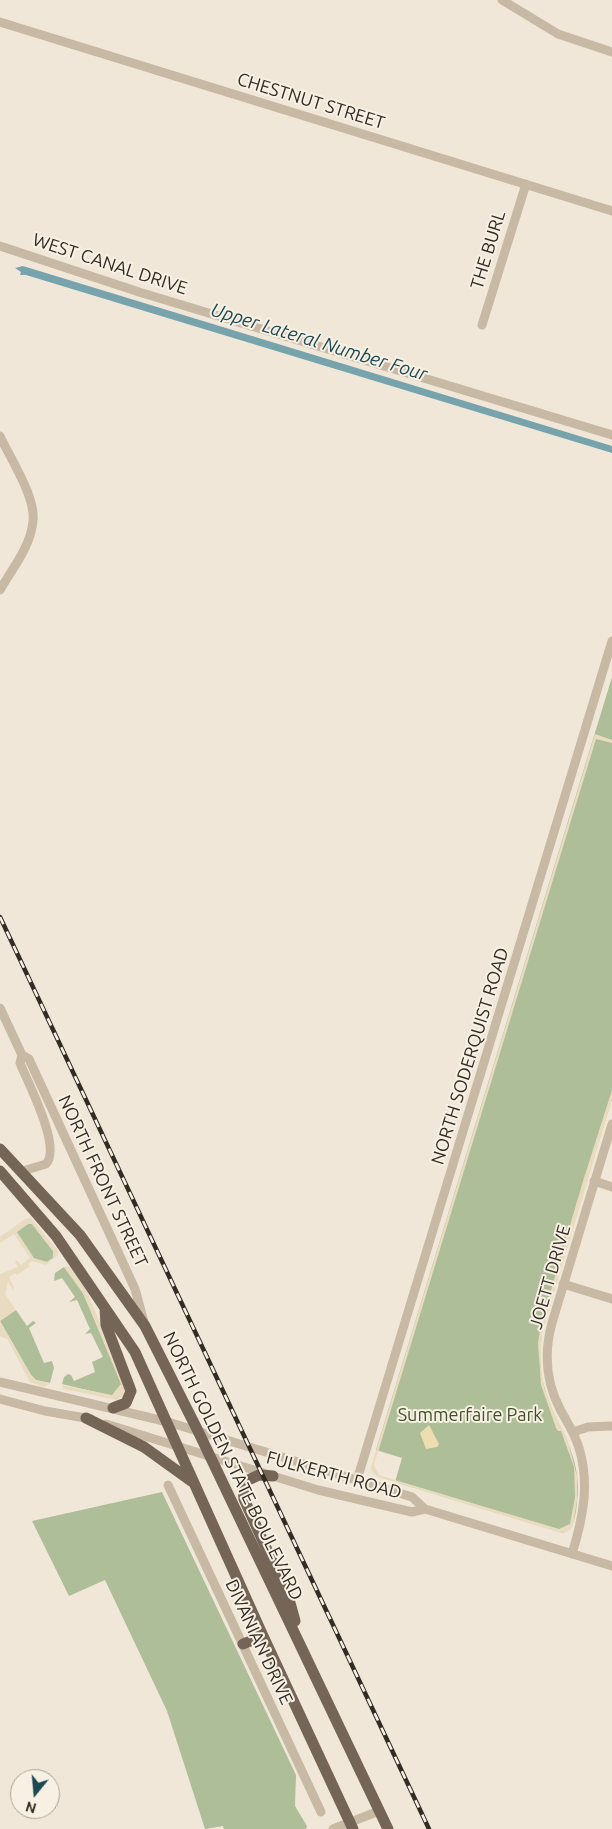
<!DOCTYPE html>
<style>
body{margin:0}
#map{position:relative;width:612px;height:1829px;overflow:hidden;background:#f0e7d8;font-family:Ubuntu,sans-serif}
canvas{display:block}
.north{position:absolute;left:10px;top:1769px;width:50px;height:50px;box-sizing:border-box;background:#f8f1e3;border:1px solid #a9a297;border-radius:50%;rotate:197deg;font-size:14px;font-weight:700;line-height:20px;text-align:center;color:#332b26}
.north::after{content:'';display:block;margin:auto;width:18px;height:22px;background:#1c4953;clip-path:polygon(50% 0,100% 100%,50% 72%,0 100%)}
</style>
<div id="map">
<canvas width="612" height="1829"></canvas>
<div class="north">N</div>
</div>
<script>
const g = document.querySelector('canvas').getContext('2d');
g.lineJoin = 'round';
function fillPath(path, color) { g.fillStyle = color; g.fill(path, 'evenodd'); }
function strokePath(path, color, width, dash) { g.strokeStyle = color; g.lineWidth = width; g.lineCap = dash ? 'butt' : 'round'; g.setLineDash(dash || []); g.stroke(path); }
function write(font, color, halo, rows, align = 'center') {
  g.font = font + ' Ubuntu,sans-serif'; g.lineWidth = 4; g.setLineDash([]); g.textBaseline = 'middle'; g.strokeStyle = halo; g.fillStyle = color; for (const [text, x, y, turn = 0] of rows) {
    g.save(); g.translate(x, y); g.rotate((+turn || 0) * Math.PI / 180); g.textAlign = isNaN(turn) ? turn : align; if (halo) g.strokeText(text, 0, 0); g.fillText(text, 0, 0); g.restore();
  }
}
fillPath(new Path2D(`
 M 612,677 L 612,1099 L 544,1321 C 540,1343 538,1365 544,1386 C 556,1431 583,1451 577,1503 C 576,1512 575,1522 570,1529 L 563,1533 L 395,1482 L 402,1458 L 376,1450 Z
 M 28,1224 L 32,1224 L 53,1251 L 53,1258 L 47,1262 L 34,1259 L 16,1232 Z
 M 64,1267 L 83,1293 L 122,1384 L 112,1396 L 62,1384 L 64,1377 L 68,1374 L 71,1375 L 74,1381 L 95,1372 L 92,1362 L 103,1357 L 91,1333 L 85,1334 L 90,1329 L 77,1300 L 69,1302 L 75,1297 L 62,1278 L 54,1281 L 55,1273 Z
 M 16,1310 L 27,1326 L 33,1321 L 36,1323 L 29,1328 L 44,1363 L 52,1361 L 54,1368 L 50,1383 L 36,1380 L 31,1375 L 0,1321 Z
 M 162,1492 L 296,1775 L 295,1806 L 307,1826 L 306,1829 L 224,1829 L 223,1826 L 205,1829 L 167,1711 L 105,1580 L 69,1596 L 32,1521 Z`), '#adbe98');
fillPath(new Path2D(`
 M 429,1425 L 439,1444 L 437,1447 L 426,1449 L 420,1433 Z`), '#ecdeae');
fillPath(new Path2D(`
 M 595,734 L 612,740 L 612,743 L 596,739 L 374,1465 L 379,1475 L 395,1480 L 559,1529 L 570,1524 L 575,1497 L 574,1467 L 561,1431 L 558,1431 L 556,1428 L 541,1385 L 538,1343 L 541,1324 L 583,1181 L 612,1090 L 612,1099 L 542,1333 L 540,1363 L 544,1387 L 551,1407 L 567,1438 L 577,1476 L 577,1500 L 573,1526 L 567,1532 L 561,1533 L 378,1477 L 372,1472 L 371,1467 Z
 M 31,1218 L 58,1251 L 58,1255 L 46,1265 L 32,1261 L 28,1264 L 30,1266 L 17,1275 L 15,1273 L 9,1277 L 14,1287 L 13,1290 L 8,1282 L 5,1294 L 16,1310 L 0,1320 L 0,1274 L 18,1267 L 15,1262 L 17,1260 L 21,1265 L 30,1258 L 14,1234 L 0,1243 L 0,1237 L 25,1219 ZM 28,1224 L 32,1224 L 53,1251 L 53,1258 L 47,1262 L 34,1258 L 17,1232 Z
 M 67,1266 L 71,1268 L 87,1292 L 126,1383 L 123,1396 L 117,1400 L 63,1389 L 62,1385 L 112,1395 L 121,1384 L 83,1293 L 64,1267 Z
 M 0,1321 L 31,1375 L 36,1380 L 50,1383 L 48,1385 L 44,1387 L 30,1382 L 8,1340 L 0,1336 Z`), '#e8dbbf');
fillPath(new Path2D(`
 M 23,266 L 612,446 L 612,453 L 26,275 L 20,275 L 21,272 L 15,268 Z`), '#77a4ac');
strokePath(new Path2D(`
 M 502,0 L 558,34 L 612,52
 M 0,22 L 612,211
 M 0,246 L 139,292 L 612,435
 M 482,325 L 526,184
 M 0,436 C 10,458 36,497 33,521 C 31,546 12,569 0,590
 M 0,1008 L 22,1055 L 29,1059 L 135,1289 L 144,1322
 M 22,1055 L 20,1063 C 28,1083 62,1147 46,1164 L 23,1171
 M 594,1181 L 612,1187
 M 563,1284 L 612,1299
 M 0,1382 L 168,1422 L 412,1497 L 425,1509 L 612,1566
 M 0,1399 L 45,1411 L 91,1419
 M 106,1424 L 318,1490 L 412,1512 L 425,1509
 M 573,1432 L 588,1427 L 612,1426
 M 357,1480 L 612,641
 M 168,1485 L 321,1812
 M 572,1554 C 583,1518 590,1484 579,1448 C 575,1434 567,1422 560,1409 C 546,1382 544,1352 552,1323 L 612,1124
 M 333,1829 L 379,1811`), '#c7b9a4', 9);
strokePath(new Path2D(`
 M 0,1149 L 80,1235 L 145,1326 L 198,1431 L 388,1829
 M 0,1171 L 56,1236 L 135,1352 L 263,1636 L 353,1829
 M 105,1308 L 106,1325 L 131,1391 L 126,1403 L 113,1408
 M 86,1418 L 144,1447 L 194,1483
 M 273,1476 L 259,1475 L 246,1481 L 243,1488 L 244,1499 L 289,1599 L 295,1621
 M 243,1644 L 263,1636`), '#756557', 11);
const rail = new Path2D(`
 M 0,917 L 429,1829`);
strokePath(rail, '#332b26', 4.5);
strokePath(rail, '#f8f1e3', 2.5, [8]);
write('18px', '#332b26', '#f8f1e3', [
 ["CHESTNUT STREET",311,101,17],
 ["THE BURL",488,250,-73],
 ["WEST CANAL DRIVE",110,264,18],
 ["NORTH SODERQUIST ROAD",470,1056,-73],
 ["NORTH FRONT STREET",103,1181,65],
 ["JOETT DRIVE",550,1277,-74],
 ["NORTH GOLDEN STATE BOULEVARD",233,1466,64],
 ["FULKERTH ROAD",334,1475,15],
 ["DIVANIAN DRIVE",259,1642,65]
]);
write('18px', '#3e512a', '#f8f1e3', [
 ["Summerfaire Park",470,1415]
]);
write('italic 19px', '#1c4953', '#f8f1e3', [
 ["Upper Lateral Number Four",319,342,17]
]);
</script>
